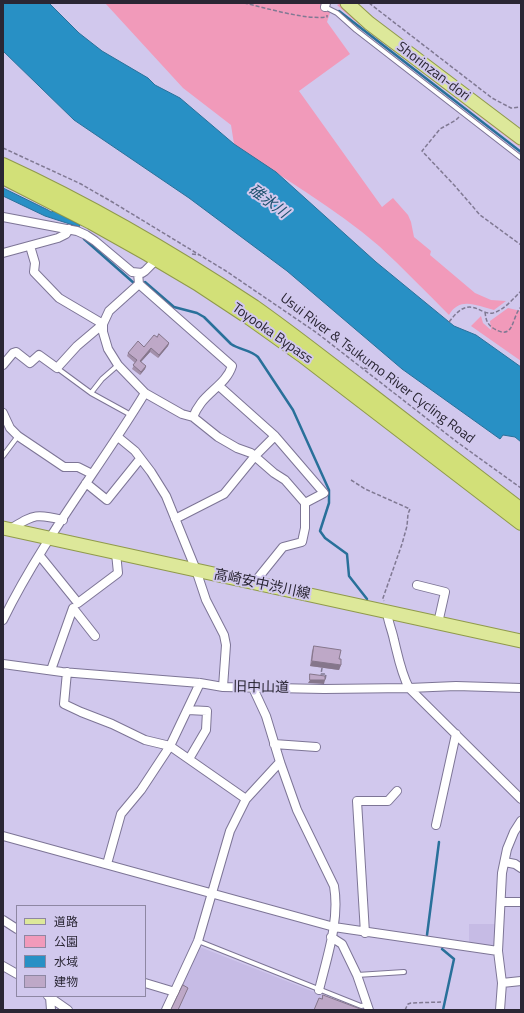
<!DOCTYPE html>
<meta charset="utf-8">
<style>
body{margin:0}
#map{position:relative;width:524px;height:1013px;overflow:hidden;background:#d1c8ed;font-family:"Titillium Web","Noto Sans JP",sans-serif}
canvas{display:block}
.frame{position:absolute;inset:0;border:4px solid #2a2634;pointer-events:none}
.legend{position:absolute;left:16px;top:905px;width:130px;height:92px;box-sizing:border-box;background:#d1c8ed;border:1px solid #8e87a3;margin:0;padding:5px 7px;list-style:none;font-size:12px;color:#2a2634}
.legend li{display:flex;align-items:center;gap:8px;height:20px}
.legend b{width:20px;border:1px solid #8e87a3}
</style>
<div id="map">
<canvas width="524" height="1013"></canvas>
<div class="frame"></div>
<ul class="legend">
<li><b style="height:5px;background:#dde89a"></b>道路</li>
<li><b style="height:11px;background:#f19aba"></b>公園</li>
<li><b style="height:11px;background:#2890c5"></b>水域</li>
<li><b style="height:11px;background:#bea8c7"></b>建物</li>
</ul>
</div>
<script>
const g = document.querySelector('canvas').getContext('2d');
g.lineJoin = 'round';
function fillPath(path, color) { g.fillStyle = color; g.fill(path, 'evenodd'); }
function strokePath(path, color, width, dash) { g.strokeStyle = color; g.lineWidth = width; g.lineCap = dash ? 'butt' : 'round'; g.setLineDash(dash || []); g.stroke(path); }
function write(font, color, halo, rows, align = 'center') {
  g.font = font + ' "Titillium Web","Noto Sans JP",sans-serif'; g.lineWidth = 4; g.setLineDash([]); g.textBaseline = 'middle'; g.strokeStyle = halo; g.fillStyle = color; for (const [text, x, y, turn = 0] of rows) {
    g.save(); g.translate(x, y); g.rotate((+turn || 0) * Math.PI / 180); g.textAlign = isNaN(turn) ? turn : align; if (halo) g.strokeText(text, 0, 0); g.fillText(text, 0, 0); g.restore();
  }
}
fillPath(new Path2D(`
 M 469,924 L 496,924 L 494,946 L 492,947 L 469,944 Z
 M 200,947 L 322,995 L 360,1010 L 169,1010 Z`), '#c6bbe5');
fillPath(new Path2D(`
 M 105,3 L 322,3 L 330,13 L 327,22 L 350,54 L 299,91 L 382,207 L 393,198 L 408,215 L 411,222 L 414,237 L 431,251 L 430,255 L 475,293 L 491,300 L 506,301 L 494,310 C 477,306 460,296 449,315 C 426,292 403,268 379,246 C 335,208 282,178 234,144 L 231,125 L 183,88 Z
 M 341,3 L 361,21 L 521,147 L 521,148 L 355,21 L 337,5 Z
 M 508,308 L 521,311 L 521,361 L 471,326 L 481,316 L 483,323 L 491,330 L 490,321 Z`), '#f19aba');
const water = new Path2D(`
 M 3,3 L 49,3 L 79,33 L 102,51 L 148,78 L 155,85 L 180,98 L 234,144 L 276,172 L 376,262 L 454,326 L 476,335 L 521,367 L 521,442 L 515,437 L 503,435 L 500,439 L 402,369 L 287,271 L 189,198 L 74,120 L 3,51 Z
 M 3,188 L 48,210 L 51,212 L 54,211 L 80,225 L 79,227 L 45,216 L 3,196 Z`);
fillPath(water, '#2890c5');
strokePath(water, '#29709a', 1);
strokePath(new Path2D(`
 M 339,11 L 521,152
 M 84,239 L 135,284
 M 145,282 L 174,307 L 197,313 L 204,317 L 231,344 C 240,350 251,350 258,357 L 293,410 L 329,490 L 329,503 L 320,531 L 325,538 L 347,554 L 349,576 L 367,599
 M 427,935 L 439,842
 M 442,949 L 454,959 L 443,1010`), '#29709a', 2.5);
const service = new Path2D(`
 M 325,7 L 337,13 L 356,30 L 521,158
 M 57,368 L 91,393 L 131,415
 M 91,393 L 102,379 L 118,365
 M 3,456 L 18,436
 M 198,941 L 361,1006 L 367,1005
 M 357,975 L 404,972`);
const minor = new Path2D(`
 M 325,7 L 326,3
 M 3,217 L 77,231 L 86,235 L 95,241 L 132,272 L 142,273 L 145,271 L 159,257
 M 3,253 L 58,238 L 66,234 L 69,229
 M 138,273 L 139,284 L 232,366 C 227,382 211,390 201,403 C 198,407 195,412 193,417
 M 139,284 L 109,311 L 103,324 L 103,332 L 108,349 L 118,365 L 145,393 L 182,414 L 193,417 L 218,437 L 237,448 L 251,453 L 274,473 L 285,480 L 305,503 L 305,528 L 302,542 L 283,547 L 254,583
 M 3,365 L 13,353 L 16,352 L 30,363 L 39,355 L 57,368 L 77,346 L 103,324 L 59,298 L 34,272 L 35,263 L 30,246
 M 219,386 L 275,436 L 324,493 L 305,503
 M 3,413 L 10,428 L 18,436 L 64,467 L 78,467 L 92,474
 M 118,437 L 135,451 L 151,472 L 166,496 L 196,570 L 206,600 L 224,635 L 226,645 L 223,687
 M 86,483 L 107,500 L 140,459
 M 175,519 L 224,494 L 255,456 L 275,436
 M 10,529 C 34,515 35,513 63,520
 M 40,556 L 78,603 L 118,573 L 116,553
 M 417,585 L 445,592 L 438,623
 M 387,612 C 388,622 392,630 394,640 C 398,656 401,673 409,688 L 521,799
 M 3,620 C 42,540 99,469 145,393
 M 3,664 L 62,672 L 200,683 L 223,687 L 324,689 L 409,688 L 456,686 L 521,688
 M 51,670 L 73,608 L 95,636
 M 67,672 L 64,704 L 81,712 L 112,724 L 145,740 L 170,746 L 246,799
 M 253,688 L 266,716 L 280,762 L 297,810 L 334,886 C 340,920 327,957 319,990
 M 188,710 L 207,711 L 206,730 L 189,759
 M 274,744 L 316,747
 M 436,825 L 456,734
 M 3,836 L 334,927 L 498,951
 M 505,862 L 515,864 L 521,868
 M 107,864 L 121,814 L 141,790 L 170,746 L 200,683
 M 501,902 L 521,902
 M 3,920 L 17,929
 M 365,933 L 357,801 L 388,801 L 397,791
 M 331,937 L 342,944 L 357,975 L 369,1010
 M 3,966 L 17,974
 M 145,983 L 175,992
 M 502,983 L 521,981
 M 48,996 L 68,1010
 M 50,997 L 51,1010
 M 166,1010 L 198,941 L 230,831 L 246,799 L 280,762
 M 500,1010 L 502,983 L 498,951 L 502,873 L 507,849 L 514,832 L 521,821`);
const primary = new Path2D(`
 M 347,3 L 369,23 L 521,138
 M 3,528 L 521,641`);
const trunk = new Path2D(`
 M 3,165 C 90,205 174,254 254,307 C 291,333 326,361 362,388 C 415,429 468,469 521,510
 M 3,177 L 91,222 L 148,254 L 197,283 L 250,318 L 302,355 L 521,523`);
strokePath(service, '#7d7596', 6);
strokePath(minor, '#7d7596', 10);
strokePath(primary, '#909a4b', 15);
strokePath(trunk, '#909a4b', 16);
strokePath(new Path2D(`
 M 244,3 C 267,8 304,20 327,17 L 327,15
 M 369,3 L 492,98 L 511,108 L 521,107
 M 459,117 L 456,120 L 440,129 L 422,151 L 455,186 L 480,215 L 521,245
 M 3,148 L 81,184 L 114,203 L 226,271 L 317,333 L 457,442 L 521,488
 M 192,254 L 200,255
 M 485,312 C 486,320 487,324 493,328 C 515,342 511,317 521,307
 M 449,322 C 457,312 464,303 478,309 C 482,311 488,314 493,313 C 504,310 513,299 521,291
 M 364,368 L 370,369 L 398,384
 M 351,480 L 365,489 L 410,509 L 408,514 L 407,526 L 402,544 L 383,598 L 384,601
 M 322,668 L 321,674 L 326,674 L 325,680
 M 405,1010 L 408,1004 L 411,1003 L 441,1002`), '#807993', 1.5, [4, 2]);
strokePath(service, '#fff', 4);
strokePath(minor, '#fff', 8);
strokePath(primary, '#dde89a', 13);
strokePath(trunk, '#d2e078', 14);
fillPath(new Path2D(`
 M 157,337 L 169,343 L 168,346 L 158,358 L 150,352 L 141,362 L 146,366 L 145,369 L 140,375 L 132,369 L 135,363 L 127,356 L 128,353 L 144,347 Z
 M 314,646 L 339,659 L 341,665 L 339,670 L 310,666 L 312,651 Z`), '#a390ab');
fillPath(new Path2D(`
 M 169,343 L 168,346 L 158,358 L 159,355 Z
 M 151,348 L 150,352 L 139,364 L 140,361 Z
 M 146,366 L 145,369 L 140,375 L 141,372 Z
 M 312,661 L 341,665 L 339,670 L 310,666 Z
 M 310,680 L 325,680 L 324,684 L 308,683 Z`), '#85768b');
const building = new Path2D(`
 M 159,334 L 169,343 L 159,355 L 151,348 L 140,361 L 146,366 L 141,372 L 133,365 L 137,360 L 128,353 L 138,341 L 144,347 L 154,335 L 157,337 Z
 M 314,646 L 341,650 L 339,659 L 341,659 L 341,665 L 312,661 Z
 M 310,674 L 325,676 L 325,680 L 310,680 Z
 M 183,985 L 188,988 L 178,1010 L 171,1010 Z
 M 323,995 L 363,1010 L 314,1010 L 319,998 L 322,999 Z`);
fillPath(building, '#bea8c7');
strokePath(building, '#85768b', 1);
write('14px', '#2a2634', '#d1c8ed', [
 ["Shorinzan-dori",433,72,37],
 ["Toyooka Bypass",272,334,35],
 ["Usui River & Tsukumo River Cycling Road",377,369,37],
 ["高崎安中渋川線",262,585,12],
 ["旧中山道",261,688,1]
]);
write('italic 15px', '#1d516d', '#d1c8ed', [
 ["碓氷川",268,202,37]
]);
</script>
